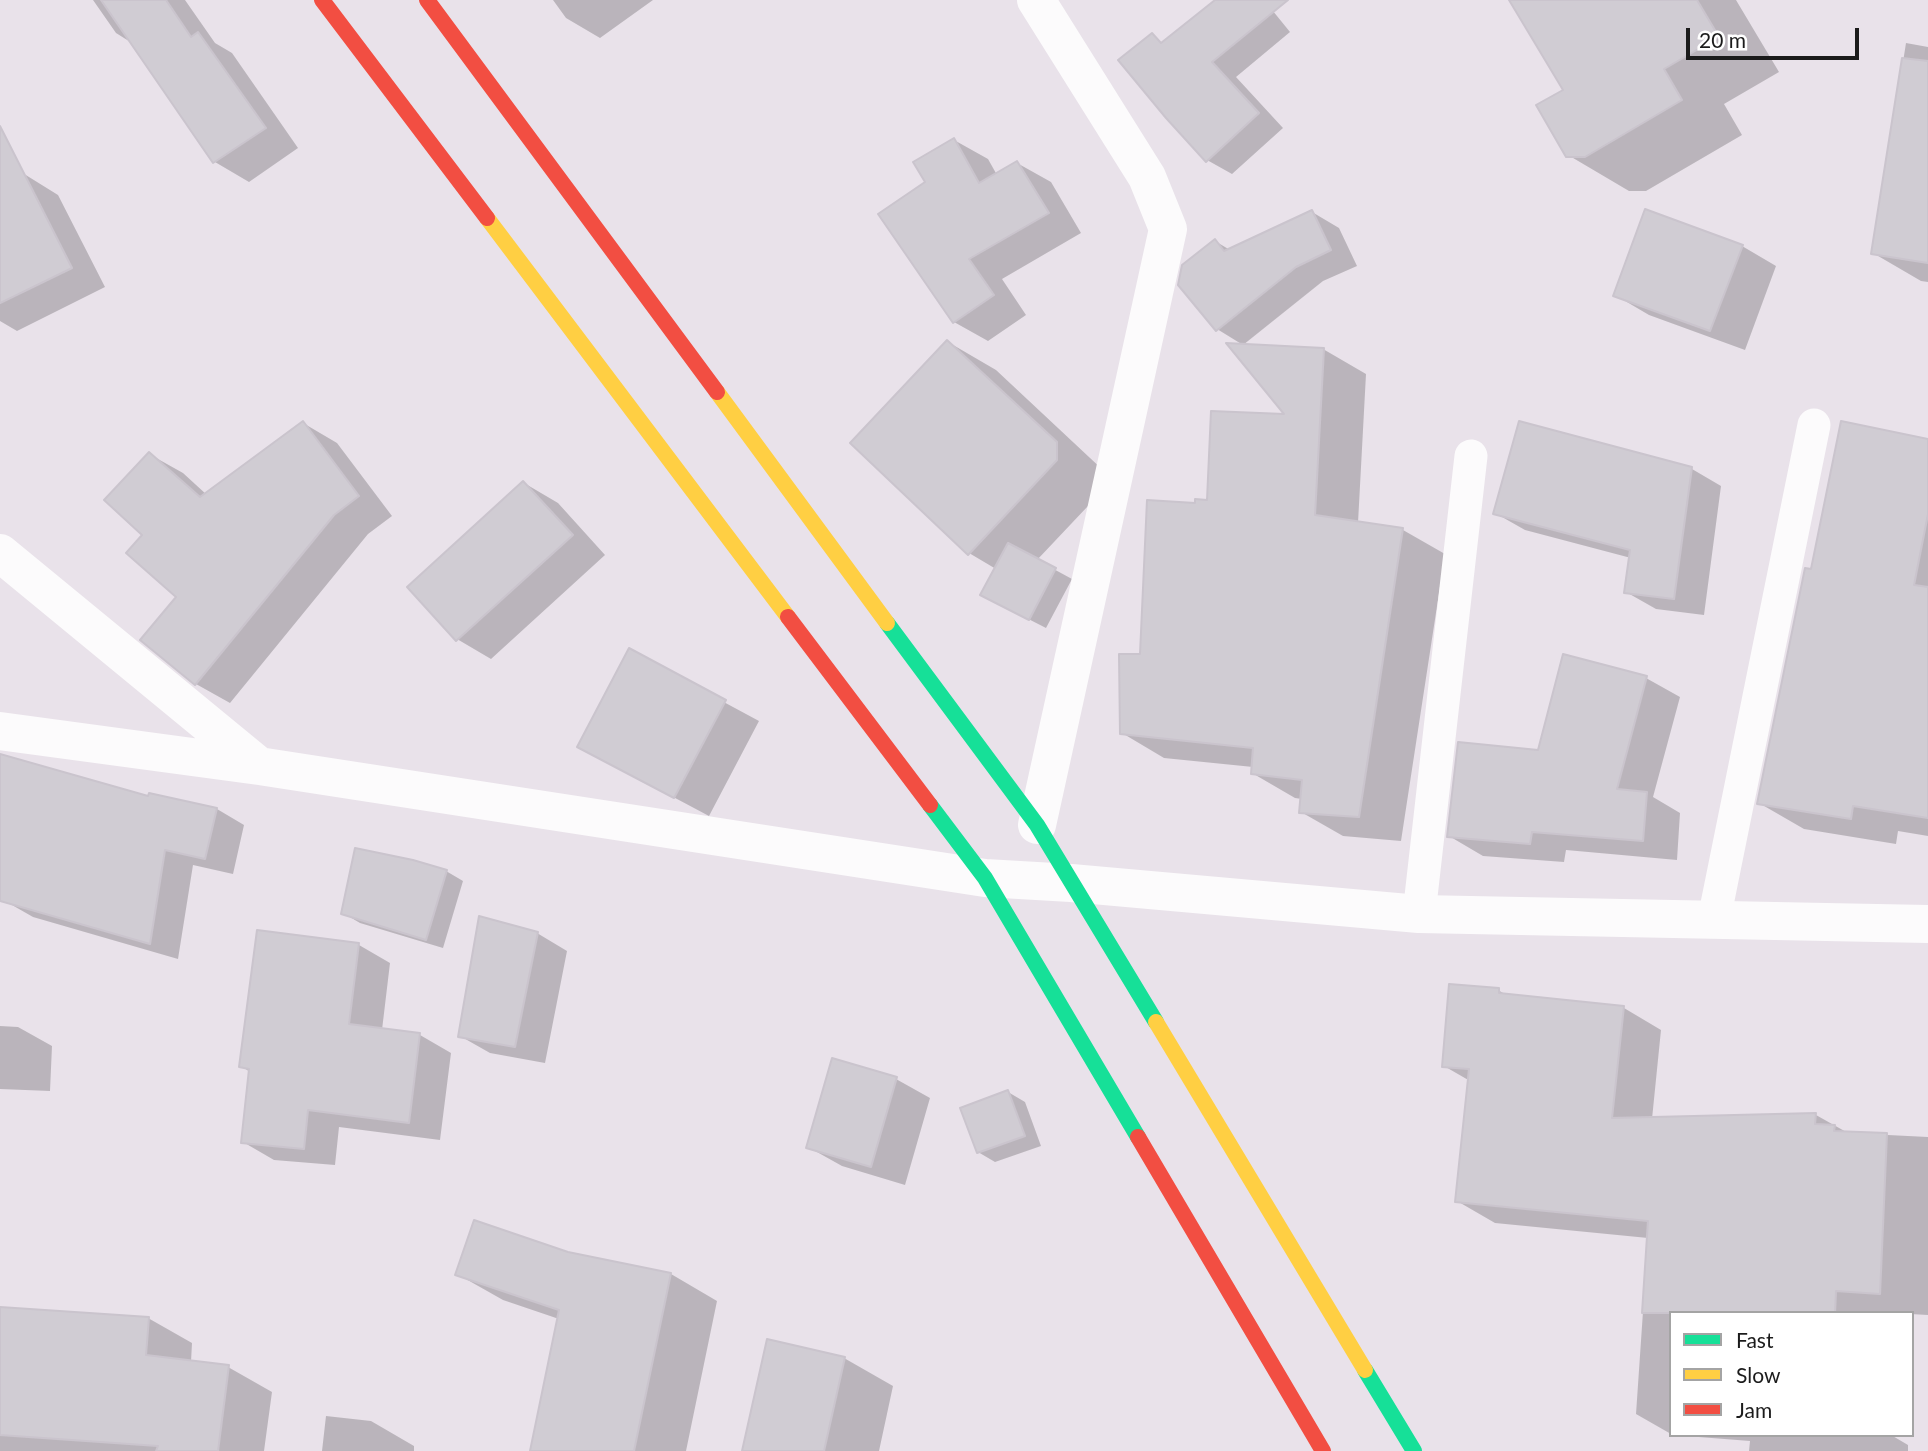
<!DOCTYPE html>
<style>
body{margin:0}
#map{position:relative;width:1928px;height:1451px;overflow:hidden;background:#e9e2ea;font-family:Lato,sans-serif}
canvas{display:block}
.legend{position:absolute;left:1669px;top:1311px;width:245px;height:126px;box-sizing:border-box;background:#fff;border:2px solid #a4a4a4;margin:0;padding:9px 12px;list-style:none;font-size:21px;color:#1b1b1b}
.legend li{display:flex;align-items:center;gap:14px;height:35px}
.legend b{width:35px;border:2px solid #a4a4a4}
.scale{position:absolute;left:1686px;top:28px;width:173px;height:32px;box-sizing:border-box;border:4px solid #1b1b1b;border-top:0;padding-left:9px;font-size:21px;line-height:24px;white-space:nowrap;color:#1b1b1b;-webkit-text-stroke:5px #fff;paint-order:stroke}
</style>
<div id="map">
<canvas width="1928" height="1451"></canvas>
<ul class="legend">
<li><b style="height:9px;background:#16e098"></b>Fast</li>
<li><b style="height:9px;background:#ffcf43"></b>Slow</li>
<li><b style="height:9px;background:#f24e42"></b>Jam</li>
</ul>
<div class="scale">20 m</div>
</div>
<script>
const g = document.querySelector('canvas').getContext('2d');
g.lineJoin = 'round';
function fillPath(path, color) { g.fillStyle = color; g.fill(path, 'evenodd'); }
function strokePath(path, color, width, dash) { g.strokeStyle = color; g.lineWidth = width; g.lineCap = dash ? 'butt' : 'round'; g.setLineDash(dash || []); g.stroke(path); }
fillPath(new Path2D(`
 M 93,0 L 185,0 L 215,43 L 232,53 L 298,148 L 249,182 L 215,162 L 132,43 L 116,33 Z
 M 553,0 L 653,0 L 600,38 L 566,18 Z
 M 1218,0 L 1264,0 L 1290,32 L 1236,77 L 1283,128 L 1232,174 L 1207,160 L 1128,70 Z
 M 1511,0 L 1736,0 L 1779,72 L 1724,104 L 1742,135 L 1646,191 L 1629,191 L 1568,155 L 1565,91 Z
 M 1906,43 L 1928,47 L 1928,282 L 1921,281 L 1873,253 Z
 M 954,140 L 988,159 L 997,175 L 1017,163 L 1051,182 L 1081,233 L 1002,279 L 1026,315 L 988,341 L 954,322 L 927,183 Z
 M 0,159 L 58,195 L 105,287 L 17,331 L 0,321 Z
 M 1312,212 L 1339,228 L 1357,266 L 1323,281 L 1243,345 L 1217,329 L 1215,241 L 1230,250 Z
 M 1742,246 L 1776,266 L 1745,350 L 1649,315 L 1615,295 Z
 M 948,342 L 996,370 L 1105,472 L 1105,488 L 1037,560 L 1072,579 L 1046,628 L 999,604 L 996,569 L 969,553 Z
 M 1323,349 L 1366,374 L 1358,523 L 1403,530 L 1445,554 L 1401,841 L 1343,836 L 1301,812 L 1302,799 L 1295,798 L 1252,773 L 1253,767 L 1164,758 L 1122,733 L 1141,655 L 1196,504 L 1208,502 L 1288,415 Z
 M 303,423 L 337,443 L 392,516 L 368,534 L 230,703 L 196,684 L 149,454 L 183,473 L 207,495 Z
 M 1520,423 L 1692,469 L 1721,486 L 1704,615 L 1656,609 L 1626,592 L 1631,558 L 1525,530 L 1495,513 Z
 M 1928,441 L 1928,836 L 1898,831 L 1896,844 L 1804,829 L 1759,803 L 1813,571 Z
 M 524,483 L 558,503 L 605,555 L 491,659 L 457,639 Z
 M 629,651 L 759,721 L 709,816 L 613,765 Z
 M 1646,678 L 1680,697 L 1653,797 L 1680,813 L 1677,860 L 1566,850 L 1564,862 L 1483,856 L 1449,836 L 1539,752 Z
 M 0,767 L 149,799 L 217,809 L 244,825 L 233,874 L 193,865 L 178,959 L 33,917 L 5,901 Z
 M 446,871 L 463,881 L 443,948 L 360,923 L 343,913 Z
 M 259,932 L 359,945 L 390,963 L 382,1030 L 420,1035 L 451,1053 L 440,1140 L 339,1127 L 335,1165 L 274,1160 L 243,1142 L 250,1072 L 241,1066 Z
 M 537,933 L 567,951 L 545,1063 L 490,1053 L 460,1036 Z
 M 1498,990 L 1508,996 L 1624,1008 L 1661,1030 L 1652,1119 L 1816,1115 L 1848,1133 L 1928,1137 L 1928,1315 L 1874,1312 L 1671,1313 L 1671,1434 L 1636,1414 L 1648,1238 L 1495,1223 L 1457,1201 L 1470,1081 L 1444,1066 Z
 M 0,1026 L 18,1027 L 52,1046 L 50,1091 L 0,1089 Z
 M 896,1079 L 930,1098 L 905,1185 L 842,1166 L 808,1147 Z
 M 1008,1092 L 1025,1102 L 1041,1146 L 995,1162 L 978,1152 Z
 M 568,1254 L 671,1274 L 717,1301 L 686,1451 L 531,1451 L 559,1319 L 503,1300 L 457,1274 Z
 M 0,1309 L 148,1318 L 192,1343 L 191,1362 L 228,1367 L 272,1392 L 264,1451 L 0,1451 Z
 M 844,1358 L 893,1386 L 879,1451 L 744,1451 Z
 M 326,1416 L 371,1421 L 414,1446 L 414,1451 L 322,1451 Z
 M 1673,1435 L 1891,1435 L 1908,1445 L 1908,1451 L 1749,1451 L 1750,1441 Z`), '#0003');
const building = new Path2D(`
 M 101,0 L 166,0 L 191,37 L 198,32 L 266,128 L 213,163 Z
 M 1215,0 L 1288,0 L 1212,62 L 1259,113 L 1206,162 L 1166,118 L 1118,60 L 1152,33 L 1161,43 Z
 M 1509,0 L 1697,0 L 1719,37 L 1664,69 L 1682,100 L 1585,157 L 1566,157 L 1536,105 L 1563,90 Z
 M 1902,58 L 1928,61 L 1928,263 L 1871,254 Z
 M 0,126 L 72,268 L 0,303 Z
 M 954,138 L 979,183 L 1017,161 L 1049,213 L 969,259 L 994,295 L 953,323 L 878,214 L 925,182 L 913,162 Z
 M 1645,209 L 1743,245 L 1710,331 L 1613,296 Z
 M 1312,210 L 1331,250 L 1296,267 L 1216,331 L 1178,285 L 1182,265 L 1215,239 L 1224,251 Z
 M 947,340 L 1057,442 L 1057,460 L 968,555 L 850,443 Z
 M 1226,343 L 1324,348 L 1315,515 L 1403,528 L 1359,817 L 1299,813 L 1302,780 L 1251,774 L 1253,748 L 1120,734 L 1119,654 L 1140,654 L 1147,500 L 1195,503 L 1195,499 L 1207,500 L 1211,411 L 1284,414 Z
 M 303,421 L 359,496 L 334,515 L 195,685 L 140,640 L 176,597 L 126,553 L 142,535 L 104,500 L 149,452 L 200,497 Z
 M 1519,421 L 1692,467 L 1674,599 L 1624,593 L 1630,550 L 1493,514 Z
 M 1841,421 L 1928,439 L 1928,514 L 1914,585 L 1928,587 L 1928,818 L 1853,806 L 1851,819 L 1757,804 L 1805,568 L 1811,569 Z
 M 523,481 L 573,535 L 456,641 L 407,587 Z
 M 1008,543 L 1056,568 L 1029,620 L 980,595 Z
 M 629,648 L 726,700 L 674,798 L 577,747 Z
 M 1563,654 L 1647,676 L 1617,789 L 1647,792 L 1643,841 L 1532,832 L 1530,844 L 1447,837 L 1458,742 L 1538,750 Z
 M 0,754 L 148,796 L 149,793 L 217,808 L 205,859 L 165,850 L 150,944 L 0,901 Z
 M 355,848 L 413,860 L 447,870 L 426,940 L 341,914 Z
 M 479,916 L 538,932 L 515,1047 L 458,1037 Z
 M 257,930 L 359,943 L 349,1024 L 420,1033 L 409,1123 L 308,1110 L 304,1149 L 241,1143 L 249,1069 L 239,1067 Z
 M 1449,984 L 1499,988 L 1499,993 L 1624,1006 L 1612,1118 L 1816,1113 L 1815,1124 L 1835,1125 L 1834,1131 L 1887,1133 L 1880,1294 L 1836,1291 L 1835,1313 L 1642,1313 L 1648,1221 L 1455,1202 L 1469,1069 L 1442,1067 Z
 M 832,1058 L 897,1077 L 871,1167 L 806,1148 Z
 M 1008,1090 L 1025,1136 L 977,1153 L 960,1108 Z
 M 474,1220 L 568,1252 L 671,1273 L 634,1451 L 530,1451 L 559,1310 L 455,1275 Z
 M 0,1307 L 149,1317 L 146,1355 L 229,1365 L 218,1451 L 156,1451 L 158,1446 L 0,1435 Z
 M 767,1339 L 845,1357 L 824,1451 L 742,1451 Z`);
fillPath(building, '#d0ccd3');
strokePath(building, '#cac4cd', 2);
strokePath(new Path2D(`
 M 1419,914 L 1471,456
 M 1714,919 L 1814,425`), '#fcfbfc', 33);
strokePath(new Path2D(`
 M 1036,0 L 1147,177 L 1168,229 L 1037,825
 M 0,553 L 259,766
 M 0,731 L 259,766 L 985,878 L 1071,883 L 1419,914 L 1928,924`), '#fcfbfc', 38);
strokePath(new Path2D(`
 M 887,623 L 1037,825 L 1156,1022
 M 930,805 L 985,878 L 1138,1137
 M 1365,1370 L 1414,1451`), '#16e098', 16);
strokePath(new Path2D(`
 M 487,218 L 788,617
 M 717,392 L 887,623
 M 1156,1022 L 1365,1370`), '#ffcf43', 16);
strokePath(new Path2D(`
 M 322,0 L 487,218
 M 427,0 L 717,392
 M 788,617 L 930,805
 M 1138,1137 L 1323,1451`), '#f24e42', 16);
</script>
